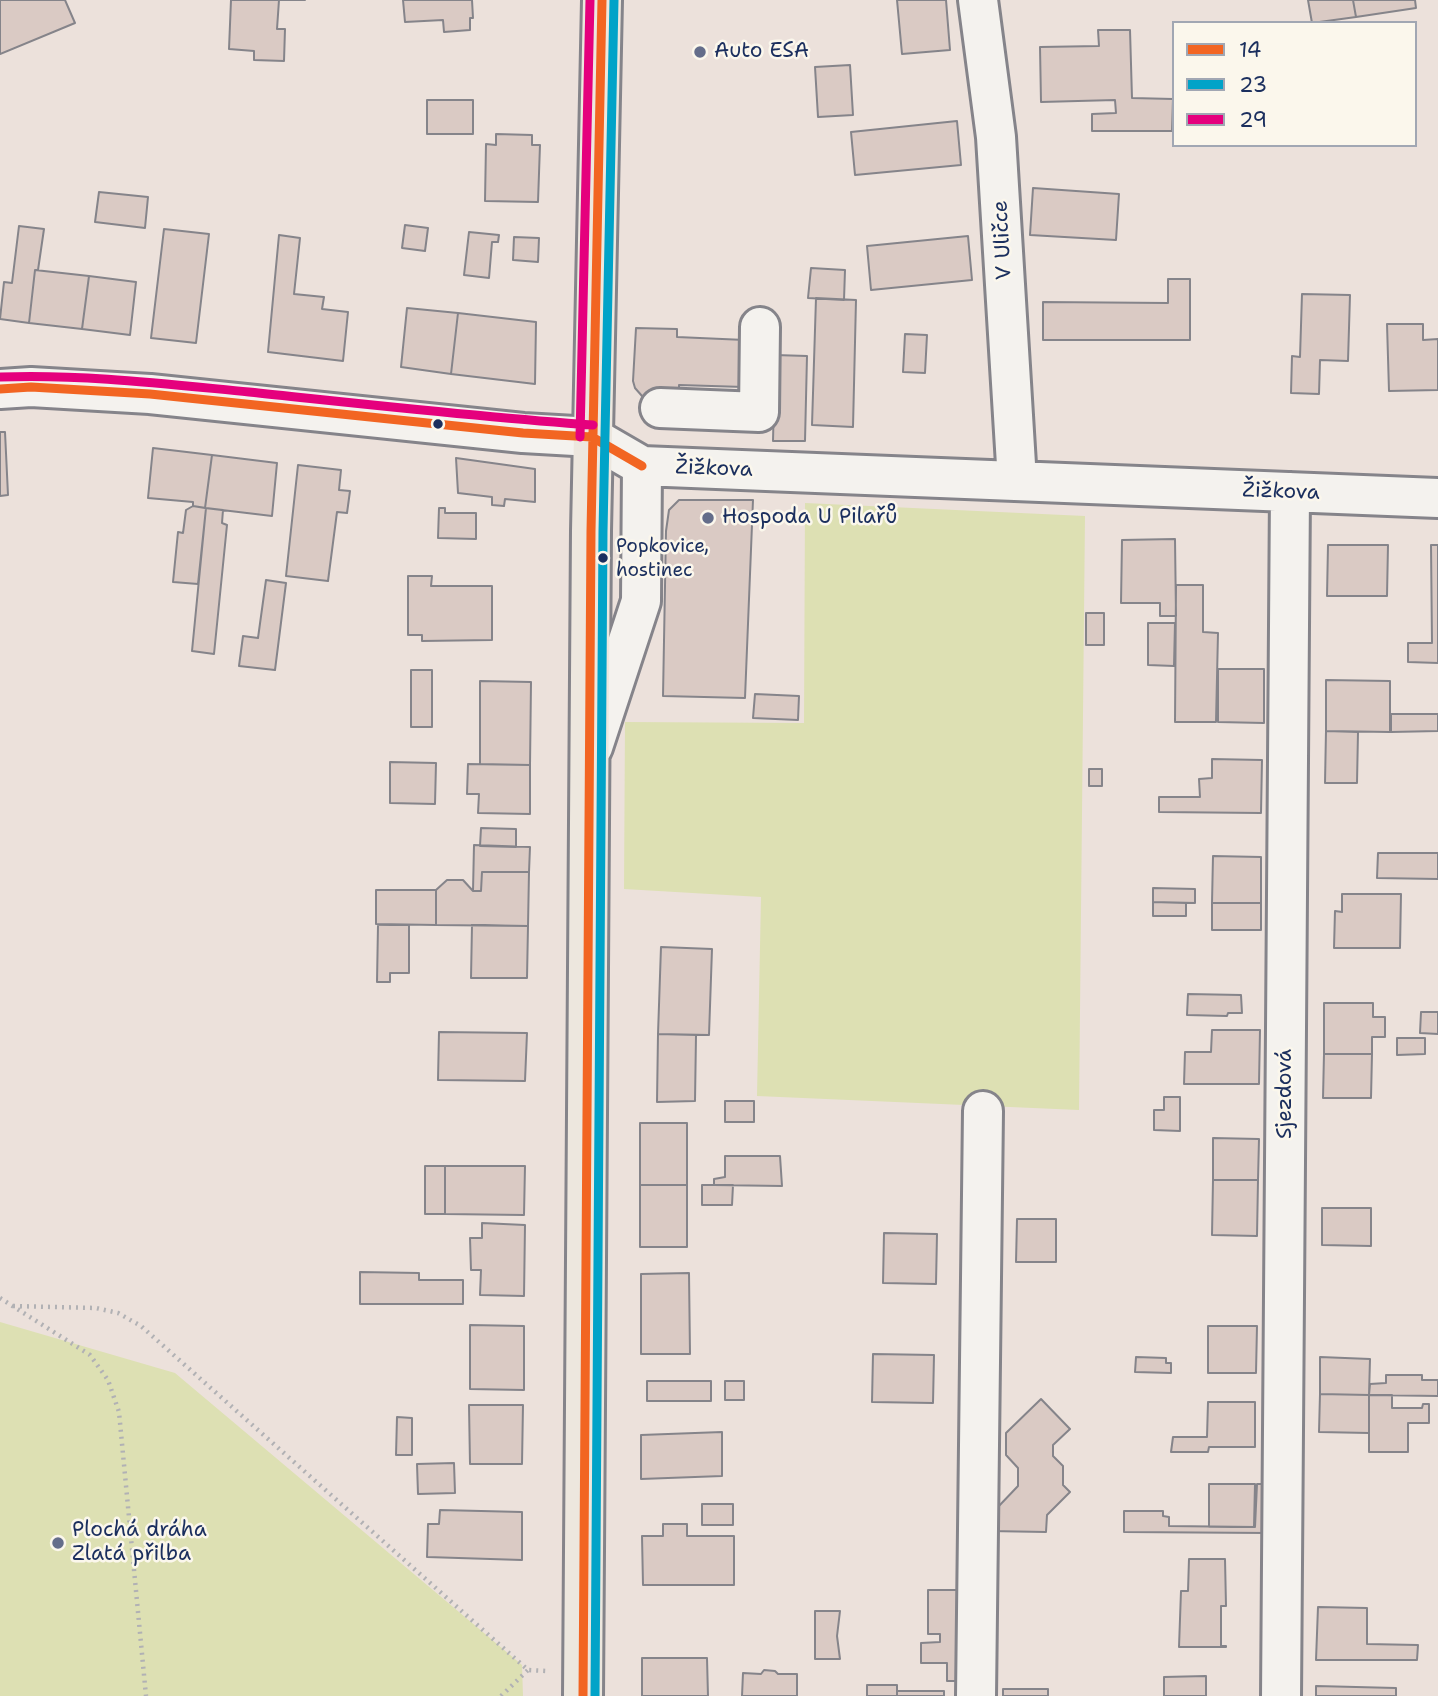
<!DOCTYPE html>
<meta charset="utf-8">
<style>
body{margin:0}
#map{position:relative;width:1438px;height:1696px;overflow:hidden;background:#ece1db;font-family:"Shantell Sans",sans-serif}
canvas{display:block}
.legend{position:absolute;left:1172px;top:21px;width:245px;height:126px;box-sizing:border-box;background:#fbf7ec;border:2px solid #a1a7b3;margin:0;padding:9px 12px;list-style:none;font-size:21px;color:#1b2f5e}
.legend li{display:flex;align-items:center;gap:14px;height:35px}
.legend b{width:35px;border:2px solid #a1a7b3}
</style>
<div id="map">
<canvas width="1438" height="1696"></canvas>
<ul class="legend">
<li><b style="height:9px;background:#f26522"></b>14</li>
<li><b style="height:9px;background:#01a3c8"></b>23</li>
<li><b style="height:9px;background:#e5007d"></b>29</li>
</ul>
</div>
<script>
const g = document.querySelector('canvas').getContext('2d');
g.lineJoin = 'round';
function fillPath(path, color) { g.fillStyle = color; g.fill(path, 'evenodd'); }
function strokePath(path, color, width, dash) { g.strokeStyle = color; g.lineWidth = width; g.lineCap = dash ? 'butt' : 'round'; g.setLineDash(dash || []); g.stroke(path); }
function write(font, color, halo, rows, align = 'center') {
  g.font = font + ' "Shantell Sans",sans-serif'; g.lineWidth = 5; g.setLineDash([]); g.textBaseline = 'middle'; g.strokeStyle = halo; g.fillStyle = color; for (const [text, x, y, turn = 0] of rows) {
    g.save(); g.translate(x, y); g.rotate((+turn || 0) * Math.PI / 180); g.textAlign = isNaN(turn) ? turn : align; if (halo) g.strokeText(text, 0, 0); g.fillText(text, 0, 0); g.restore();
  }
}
fillPath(new Path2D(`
 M 805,503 L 1085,516 L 1079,1110 L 757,1096 L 761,897 L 624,889 L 625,722 L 804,723 Z
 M 0,1322 L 175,1373 L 522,1665 L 523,1696 L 0,1696 Z`), '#dde0b3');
const building = new Path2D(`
 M 0,0 L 65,0 L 75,23 L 0,54 Z
 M 231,0 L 305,0 L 279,0 L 277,29 L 285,29 L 284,61 L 254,60 L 254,51 L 229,49 Z
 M 403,0 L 472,0 L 473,18 L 470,18 L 470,30 L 444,32 L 443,20 L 405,22 Z
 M 897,0 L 946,0 L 950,50 L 902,54 Z
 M 1308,0 L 1353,0 L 1356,17 L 1312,23 Z
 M 1353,0 L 1415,0 L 1416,8 L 1356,17 Z
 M 1098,30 L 1130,30 L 1132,98 L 1173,99 L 1172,131 L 1092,131 L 1092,114 L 1116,113 L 1115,100 L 1041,102 L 1040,47 L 1099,46 Z
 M 850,65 L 853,115 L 818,117 L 815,67 Z
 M 427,100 L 473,100 L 473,134 L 427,134 Z
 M 957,121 L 961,165 L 855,175 L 851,132 Z
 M 496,134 L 532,135 L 532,145 L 540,145 L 538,202 L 485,201 L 486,144 L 496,145 Z
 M 1033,188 L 1119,194 L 1116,240 L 1030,235 Z
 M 99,192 L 148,197 L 145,228 L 95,222 Z
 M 405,225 L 428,228 L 425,251 L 402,248 Z
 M 19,226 L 44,229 L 38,270 L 35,270 L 29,323 L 0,319 L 4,282 L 12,283 Z
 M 164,229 L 209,234 L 196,343 L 151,338 Z
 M 469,232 L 499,235 L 498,242 L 492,242 L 489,278 L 464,275 Z
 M 279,235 L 300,238 L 294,294 L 324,297 L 322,309 L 348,312 L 343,361 L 268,352 Z
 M 968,236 L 972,280 L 871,290 L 867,246 Z
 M 514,237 L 539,238 L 538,262 L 513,260 Z
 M 811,268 L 845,270 L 844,300 L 808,298 Z
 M 35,270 L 89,276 L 82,329 L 29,323 Z
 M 89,276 L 136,282 L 130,335 L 82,329 Z
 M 1168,279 L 1190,279 L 1190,340 L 1043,340 L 1043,302 L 1168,303 Z
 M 1302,294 L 1350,295 L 1348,361 L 1320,360 L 1319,394 L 1291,393 L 1292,356 L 1300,357 Z
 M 816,298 L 856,300 L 853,427 L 812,425 Z
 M 407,308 L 458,313 L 451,374 L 401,367 Z
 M 458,313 L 536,322 L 535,384 L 451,374 Z
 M 1387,324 L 1423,324 L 1423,340 L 1438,339 L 1438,390 L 1389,391 Z
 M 636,328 L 677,329 L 677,337 L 745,340 L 744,387 L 679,385 L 679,399 L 642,396 L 635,388 L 633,381 Z
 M 905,334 L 927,335 L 925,373 L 903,372 Z
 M 775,355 L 807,356 L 805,441 L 773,441 Z
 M 0,432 L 5,432 L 8,495 L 0,496 Z
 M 153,448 L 212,455 L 205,508 L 193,506 L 193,502 L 148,498 Z
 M 212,455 L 277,463 L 272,516 L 205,508 Z
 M 456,458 L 535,469 L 535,502 L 505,499 L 504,506 L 492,505 L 492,497 L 458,493 Z
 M 298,465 L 341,470 L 339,490 L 350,491 L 347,513 L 337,512 L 328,581 L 286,576 Z
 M 679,500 L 753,500 L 745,698 L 663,696 L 666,531 L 669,510 Z
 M 193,506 L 206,508 L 198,584 L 173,582 L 178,532 L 183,533 L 186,510 Z
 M 206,508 L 223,510 L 222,523 L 227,525 L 214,654 L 192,651 Z
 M 439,508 L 445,508 L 445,513 L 476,513 L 476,539 L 438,538 Z
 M 1175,539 L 1176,616 L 1160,616 L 1160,603 L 1121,603 L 1122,540 Z
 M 1328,545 L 1388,545 L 1387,596 L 1327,596 Z
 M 1431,545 L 1438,545 L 1438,663 L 1408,662 L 1408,643 L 1432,643 Z
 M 408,576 L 432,576 L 431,586 L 492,586 L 492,640 L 422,641 L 422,635 L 408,635 Z
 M 266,580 L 286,583 L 275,670 L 239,666 L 243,636 L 258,638 Z
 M 1176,585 L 1203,585 L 1203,632 L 1218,633 L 1216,722 L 1175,722 Z
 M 1086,613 L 1104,613 L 1104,645 L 1086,645 Z
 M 1148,623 L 1175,623 L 1174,666 L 1148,665 Z
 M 1218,669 L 1264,669 L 1264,723 L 1218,722 Z
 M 411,670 L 432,670 L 432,727 L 411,727 Z
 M 1326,680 L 1390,681 L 1390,732 L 1326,731 Z
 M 480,681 L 531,682 L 530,765 L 480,764 Z
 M 755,694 L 799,696 L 798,720 L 753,718 Z
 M 1391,714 L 1438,714 L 1438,731 L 1391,732 Z
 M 1326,731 L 1358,732 L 1357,783 L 1325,783 Z
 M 1212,759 L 1262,760 L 1261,813 L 1159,812 L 1159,797 L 1200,797 L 1199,779 L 1212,778 Z
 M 390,762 L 436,763 L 435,804 L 390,803 Z
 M 468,764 L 530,765 L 530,814 L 478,813 L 479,794 L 467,794 Z
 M 1089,769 L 1102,769 L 1102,786 L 1089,786 Z
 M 481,828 L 516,829 L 516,847 L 480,846 Z
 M 474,845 L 530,847 L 529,872 L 482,872 L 481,891 L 473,891 Z
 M 1378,853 L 1438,853 L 1438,879 L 1377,878 Z
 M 1213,856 L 1261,857 L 1261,903 L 1212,903 Z
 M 482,872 L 529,872 L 528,926 L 436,925 L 436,890 L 447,880 L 463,880 L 473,891 L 481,891 Z
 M 1153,888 L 1195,889 L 1195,903 L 1153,902 Z
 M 376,890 L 436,890 L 436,925 L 376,924 Z
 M 1342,894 L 1401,894 L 1400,948 L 1334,948 L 1335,911 L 1342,912 Z
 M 1153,902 L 1186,903 L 1186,916 L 1153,916 Z
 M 1212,903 L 1261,903 L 1261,930 L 1212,930 Z
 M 378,925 L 409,925 L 409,973 L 390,973 L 390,982 L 377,982 Z
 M 472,925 L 528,926 L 527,978 L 471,978 Z
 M 661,947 L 712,949 L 709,1035 L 658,1034 Z
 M 1188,994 L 1241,995 L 1242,1013 L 1228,1013 L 1227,1016 L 1187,1015 Z
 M 1324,1003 L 1373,1003 L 1373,1017 L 1385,1017 L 1385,1037 L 1372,1037 L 1372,1054 L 1324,1054 Z
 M 1421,1012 L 1438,1012 L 1438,1034 L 1420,1033 Z
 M 1212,1030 L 1260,1030 L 1259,1084 L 1184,1084 L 1185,1052 L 1211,1052 Z
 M 439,1032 L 527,1033 L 525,1081 L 438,1080 Z
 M 658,1034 L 696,1035 L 695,1101 L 657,1102 Z
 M 1397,1038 L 1425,1038 L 1425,1054 L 1397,1055 Z
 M 1324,1054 L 1372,1054 L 1371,1098 L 1323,1098 Z
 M 1164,1097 L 1180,1097 L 1180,1131 L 1154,1130 L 1154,1110 L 1164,1110 Z
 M 725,1101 L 754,1101 L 754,1122 L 725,1122 Z
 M 640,1123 L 687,1123 L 687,1185 L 640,1185 Z
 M 1213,1138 L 1259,1139 L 1258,1180 L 1213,1180 Z
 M 725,1156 L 780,1156 L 782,1186 L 714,1185 L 714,1179 L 725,1177 Z
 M 425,1166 L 445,1166 L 445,1214 L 425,1214 Z
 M 445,1166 L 525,1166 L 524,1215 L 445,1214 Z
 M 1213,1180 L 1258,1180 L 1257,1236 L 1212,1235 Z
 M 640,1185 L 687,1185 L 687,1247 L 640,1247 Z
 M 702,1185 L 733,1185 L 732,1205 L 702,1205 Z
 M 1322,1208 L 1371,1208 L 1371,1246 L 1322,1245 Z
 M 1017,1219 L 1056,1219 L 1056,1262 L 1016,1262 Z
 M 482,1223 L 525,1225 L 524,1296 L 480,1295 L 481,1270 L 471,1270 L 470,1238 L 482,1238 Z
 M 884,1233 L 937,1234 L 936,1284 L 883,1283 Z
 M 360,1272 L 419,1273 L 419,1280 L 463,1280 L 463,1304 L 360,1304 Z
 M 689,1273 L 690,1354 L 641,1354 L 641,1274 Z
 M 470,1325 L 524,1326 L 524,1390 L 470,1389 Z
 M 1208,1326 L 1257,1326 L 1256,1373 L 1208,1373 Z
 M 873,1354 L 934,1355 L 933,1403 L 872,1402 Z
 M 1136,1357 L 1166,1358 L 1166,1363 L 1171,1363 L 1171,1373 L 1135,1372 Z
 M 1320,1357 L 1370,1359 L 1369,1395 L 1320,1394 Z
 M 1386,1375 L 1422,1375 L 1422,1380 L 1438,1380 L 1438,1396 L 1369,1395 L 1370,1384 L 1386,1383 Z
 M 647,1381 L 711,1381 L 711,1401 L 647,1401 Z
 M 725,1381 L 744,1381 L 744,1400 L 725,1400 Z
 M 1320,1394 L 1369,1395 L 1369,1433 L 1319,1432 Z
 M 1369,1395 L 1392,1395 L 1392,1408 L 1422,1408 L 1423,1404 L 1429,1404 L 1429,1423 L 1408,1423 L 1408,1452 L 1369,1452 Z
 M 1041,1399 L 1070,1429 L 1053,1445 L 1053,1456 L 1063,1466 L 1063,1485 L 1070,1492 L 1047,1515 L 1046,1532 L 989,1531 L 997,1508 L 1018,1486 L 1018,1468 L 1006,1455 L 1006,1433 Z
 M 1208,1402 L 1255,1402 L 1255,1447 L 1209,1447 L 1208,1452 L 1171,1452 L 1173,1437 L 1207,1437 Z
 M 469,1405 L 523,1405 L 522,1464 L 470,1464 Z
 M 397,1417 L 412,1418 L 412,1455 L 396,1455 Z
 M 722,1432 L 722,1476 L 641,1479 L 641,1435 Z
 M 454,1463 L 455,1493 L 418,1494 L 417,1464 Z
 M 1209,1484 L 1255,1484 L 1254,1527 L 1209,1527 Z
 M 1257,1484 L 1267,1484 L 1267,1533 L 1124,1532 L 1124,1511 L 1163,1511 L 1163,1516 L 1169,1517 L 1169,1526 L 1255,1527 Z
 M 702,1504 L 733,1504 L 733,1525 L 702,1525 Z
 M 440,1510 L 522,1512 L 522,1560 L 427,1557 L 428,1524 L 439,1524 Z
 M 663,1524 L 687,1524 L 687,1536 L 734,1536 L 734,1585 L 643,1585 L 642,1536 L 663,1536 Z
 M 1189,1559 L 1225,1559 L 1226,1606 L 1221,1606 L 1221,1646 L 1226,1646 L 1226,1647 L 1179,1647 L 1181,1591 L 1188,1591 Z
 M 928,1590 L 966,1590 L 965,1681 L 947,1681 L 947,1663 L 921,1663 L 921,1643 L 940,1642 L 940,1634 L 928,1634 Z
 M 1318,1607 L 1367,1608 L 1367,1644 L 1418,1645 L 1417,1660 L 1316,1660 Z
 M 815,1611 L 840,1611 L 837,1636 L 840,1659 L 815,1659 Z
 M 642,1658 L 707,1658 L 708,1696 L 642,1696 Z
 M 764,1670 L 775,1671 L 778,1674 L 797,1674 L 797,1696 L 742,1696 L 743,1673 L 761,1674 Z
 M 1206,1676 L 1206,1696 L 1164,1696 L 1164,1677 Z
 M 867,1685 L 897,1685 L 897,1696 L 867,1696 Z
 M 1316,1686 L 1396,1688 L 1396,1696 L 1316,1696 Z
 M 1003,1689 L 1048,1689 L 1048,1696 L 1003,1696 Z
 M 897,1691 L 944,1691 L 944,1696 L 897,1696 Z`);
fillPath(building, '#dacac4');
strokePath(building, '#85848a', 2);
const minor = new Path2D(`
 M 978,0 L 996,137 L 1017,481
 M 0,389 L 31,387 L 150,394 L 523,433 L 592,437 L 642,466 L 1438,498
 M 660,408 L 759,412 L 760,327
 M 593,747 L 641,601 L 642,466
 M 976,1696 L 983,1111
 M 1281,1696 L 1290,492`);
const major = new Path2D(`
 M 583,1696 L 591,531 L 602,0`);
strokePath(minor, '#85848a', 44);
strokePath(major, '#85848a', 44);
strokePath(new Path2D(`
 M 0,1298 L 90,1355 L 108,1380 L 119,1412 L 146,1696
 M 13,1306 L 96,1308 L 118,1313 L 141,1326 L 528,1670 L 546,1671
 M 501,1696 L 528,1670`), '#b1b1b4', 4.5, [2, 5]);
strokePath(minor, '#f4f2ee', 38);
strokePath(major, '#ede7de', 38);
strokePath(new Path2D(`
 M 0,389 L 31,387 L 150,394 L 523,433 L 592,437 L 642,466
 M 583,1696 L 591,531 L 602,0`), '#f26522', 9);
strokePath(new Path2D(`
 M 595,1696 L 603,531 L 614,0`), '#01a3c8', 9);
strokePath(new Path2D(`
 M 0,377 C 84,374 166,384 249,392 C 364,404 478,417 593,425
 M 580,437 L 590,0`), '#e5007d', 9);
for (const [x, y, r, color] of [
 [700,52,7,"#646d8a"],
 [438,424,6,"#1b2f5e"],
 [708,518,7,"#646d8a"],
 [603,558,6,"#1b2f5e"],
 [58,1543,7,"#646d8a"]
]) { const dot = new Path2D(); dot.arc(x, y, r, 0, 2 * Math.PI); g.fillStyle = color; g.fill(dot); strokePath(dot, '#fbf7ec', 2.5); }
write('19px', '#1b2f5e', '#fbf7ec', [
 ["Popkovice,",616,547],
 ["hostinec",616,571]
], 'left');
write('21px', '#1b2f5e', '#fbf7ec', [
 ["Auto ESA",714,52],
 ["Hospoda U Pilařů",722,518],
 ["Plochá dráha",72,1531],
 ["Zlatá přilba",72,1555]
], 'left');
write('21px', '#1b2f5e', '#fbf7ec', [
 ["V Uličce",1003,240,-93],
 ["Žižkova",714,469,2],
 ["Žižkova",1281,492,2],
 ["Sjezdová",1286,1094,-90]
]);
</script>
